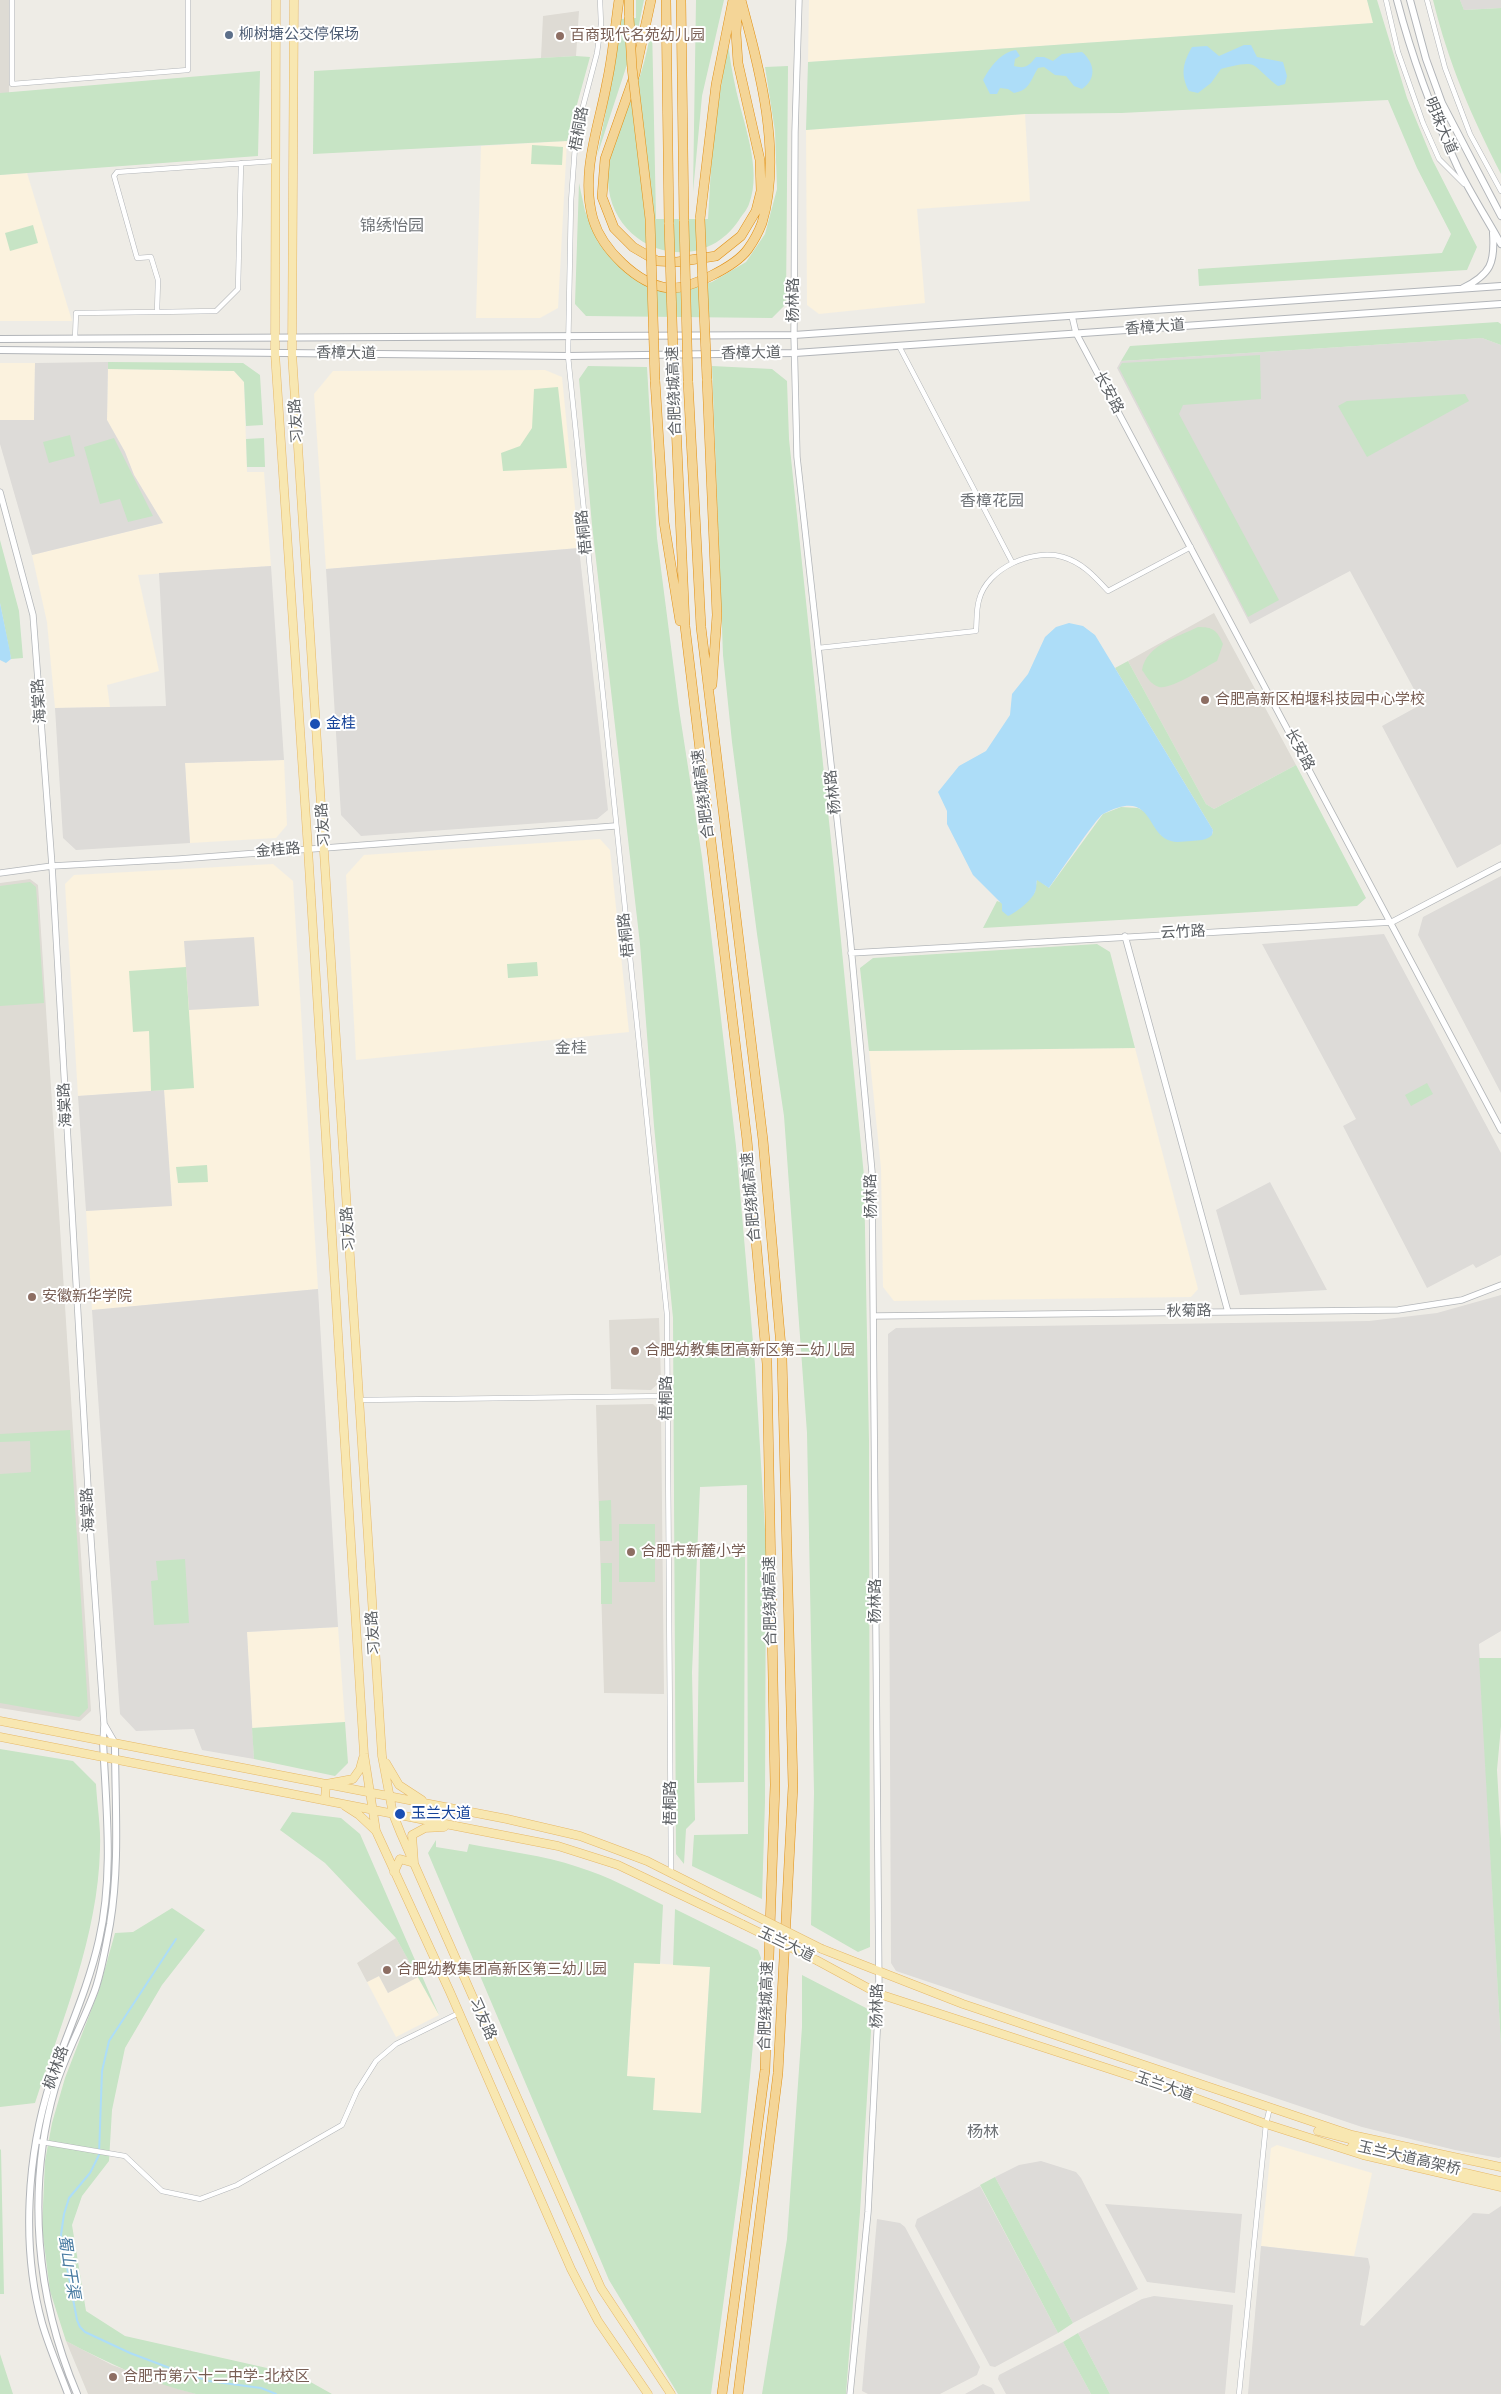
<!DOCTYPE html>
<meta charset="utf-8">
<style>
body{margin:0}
canvas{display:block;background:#eeece6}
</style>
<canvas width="1501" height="2394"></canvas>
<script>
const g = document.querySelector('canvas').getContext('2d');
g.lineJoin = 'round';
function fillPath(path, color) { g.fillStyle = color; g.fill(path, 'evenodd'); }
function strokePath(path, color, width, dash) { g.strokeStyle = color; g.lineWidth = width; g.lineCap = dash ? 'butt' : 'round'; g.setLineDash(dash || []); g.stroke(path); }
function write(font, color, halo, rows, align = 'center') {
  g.font = font + ' "Titillium Web","Noto Sans SC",sans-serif'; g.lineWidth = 4; g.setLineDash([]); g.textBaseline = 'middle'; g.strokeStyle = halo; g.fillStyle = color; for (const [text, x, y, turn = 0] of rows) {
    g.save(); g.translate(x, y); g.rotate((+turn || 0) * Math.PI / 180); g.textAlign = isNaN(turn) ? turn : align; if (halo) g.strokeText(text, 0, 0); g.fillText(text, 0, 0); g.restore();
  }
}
fillPath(new Path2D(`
 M 809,0 L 1367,0 L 1374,23 L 808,62 Z
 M 1025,114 L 1030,201 L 917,209 L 925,303 L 819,314 L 807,305 L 806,130 Z
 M 567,141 L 558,308 L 540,318 L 476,318 L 481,146 Z
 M 27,173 L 72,321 L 0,321 L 0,175 Z
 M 0,363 L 35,363 L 34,420 L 0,420 Z
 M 108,369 L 234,371 L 244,382 L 247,472 L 264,472 L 271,566 L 138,575 L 159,671 L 107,685 L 110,707 L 55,708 L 47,622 L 32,555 L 163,523 L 134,475 L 125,452 L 107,420 Z
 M 545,370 L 562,377 L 579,548 L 326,569 L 314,394 L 333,371 Z
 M 284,760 L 287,825 L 276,838 L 190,843 L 185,763 Z
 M 600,839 L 610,850 L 629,1032 L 356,1060 L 346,875 L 364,855 Z
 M 273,864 L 293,881 L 318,1289 L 92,1310 L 86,1211 L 172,1205 L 164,1090 L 78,1096 L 65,884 L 74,875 Z
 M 1135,1048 L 1198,1289 L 1191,1297 L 894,1301 L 883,1287 L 881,1168 L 869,1051 Z
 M 338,1627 L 345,1722 L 252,1728 L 247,1632 Z
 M 634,1962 L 710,1967 L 701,2113 L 653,2110 L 627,2076 Z
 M 379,1976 L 388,1993 L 418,1977 L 439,2015 L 396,2037 L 367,1982 Z
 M 1277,2145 L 1372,2173 L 1354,2256 L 1261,2246 L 1271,2148 Z`), '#fbf2de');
fillPath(new Path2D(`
 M 1460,0 L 1501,0 L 1501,8 L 1464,10 Z
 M 1482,338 L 1501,345 L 1501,844 L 1457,868 L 1382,726 L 1422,704 L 1350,571 L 1250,624 L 1117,368 L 1121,361 Z
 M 108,362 L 107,420 L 125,452 L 134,475 L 163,523 L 32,555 L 0,444 L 0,420 L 34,420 L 35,363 Z
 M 579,548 L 608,810 L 597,819 L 361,836 L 341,815 L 326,569 Z
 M 271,566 L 284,760 L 185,763 L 190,843 L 76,850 L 63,838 L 55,708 L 166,706 L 159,573 Z
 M 1501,876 L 1501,1093 L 1418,935 L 1423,917 Z
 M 1384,934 L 1501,1153 L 1501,1255 L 1476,1268 L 1473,1264 L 1427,1288 L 1343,1126 L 1356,1119 L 1262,944 Z
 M 254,937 L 259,1006 L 189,1010 L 184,941 Z
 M 164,1090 L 172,1206 L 86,1211 L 78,1096 Z
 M 1270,1182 L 1327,1290 L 1240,1295 L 1216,1210 Z
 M 318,1289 L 338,1627 L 247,1632 L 254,1759 L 202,1750 L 194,1729 L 136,1731 L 120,1714 L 92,1310 Z
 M 1501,1295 L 1501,1631 L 1479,1644 L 1501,2046 L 1501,2157 L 1499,2158 L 1455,2150 L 1362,2127 L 896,1971 L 891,1963 L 888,1334 L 896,1328 L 1369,1321 L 1437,1313 Z
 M 1041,2161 L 1076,2172 L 1081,2178 L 1138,2289 L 1073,2323 L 995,2177 L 1019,2165 Z
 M 980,2186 L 1058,2333 L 995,2367 L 990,2366 L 915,2226 L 917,2219 Z
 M 1105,2204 L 1242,2214 L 1235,2293 L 1147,2282 Z
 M 1501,2206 L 1501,2394 L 1248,2394 L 1261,2246 L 1368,2258 L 1370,2267 L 1360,2325 L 1364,2326 L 1473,2213 L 1489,2214 Z
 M 877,2219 L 900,2223 L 905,2227 L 980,2367 L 977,2375 L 940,2394 L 868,2394 L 862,2391 Z
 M 1154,2296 L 1233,2305 L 1225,2394 L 1110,2394 L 1078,2333 L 1142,2299 Z
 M 1063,2342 L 1091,2394 L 1006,2394 L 998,2379 L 999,2375 Z
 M 983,2384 L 992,2388 L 995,2394 L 965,2394 Z`), '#dddbd8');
fillPath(new Path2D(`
 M 0,0 L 9,0 L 9,93 L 0,93 Z
 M 579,11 L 576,56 L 541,58 L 543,16 Z
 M 1214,613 L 1296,765 L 1214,809 L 1206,804 L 1128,661 Z
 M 30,879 L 38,885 L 91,1711 L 80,1721 L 0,1708 L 0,883 Z
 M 659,1318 L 661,1381 L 651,1390 L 611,1389 L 609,1320 Z
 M 653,1404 L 661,1412 L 664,1694 L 604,1693 L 596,1405 Z
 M 396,1938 L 418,1977 L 388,1993 L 379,1976 L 367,1982 L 357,1963 Z
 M 66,2341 L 112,2365 L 178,2389 L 197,2394 L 88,2394 Z`), '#dedbd4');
fillPath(new Path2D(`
 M 636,0 L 644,0 L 637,34 L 597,156 L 610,91 L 621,19 L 636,18 Z
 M 696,0 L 724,0 L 702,96 L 693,192 Z
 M 1367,0 L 1377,0 L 1407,98 L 1433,161 L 1477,247 L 1467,270 L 1199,286 L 1198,269 L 1442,253 L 1451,234 L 1417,168 L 1388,100 L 1121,113 L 1025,114 L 806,130 L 808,62 L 1373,23 Z
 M 1433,0 L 1460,0 L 1464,10 L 1501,8 L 1501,174 C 1471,115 1449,65 1433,0 Z
 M 652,25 L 656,219 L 708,219 L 713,134 L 728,44 C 730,58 732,72 735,85 C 742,120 763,169 749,204 C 747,210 742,215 739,220 C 700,279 611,252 608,181 C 607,144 630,108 641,73 C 646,57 649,41 652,25 Z
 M 576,56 L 590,57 L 567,141 L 313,154 L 314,71 Z
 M 788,66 L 786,304 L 772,318 L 586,316 L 575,304 L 579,183 L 585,211 L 598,242 L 622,268 L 650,288 L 679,291 L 712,282 L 746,262 L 765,234 L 777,189 L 775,131 L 765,67 Z
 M 260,71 L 258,156 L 0,175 L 0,93 Z
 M 532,145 L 563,147 L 562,165 L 531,164 Z
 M 33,225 L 38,243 L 10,251 L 5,233 Z
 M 1498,322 L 1501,324 L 1501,345 L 1482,338 L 1121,361 L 1130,346 Z
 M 1260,355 L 1261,399 L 1183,405 L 1179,414 L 1279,600 L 1248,617 L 1119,368 L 1122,363 Z
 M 108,362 L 243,363 L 260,375 L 263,425 L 246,426 L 244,382 L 234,371 L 108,369 Z
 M 588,366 L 647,367 L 657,538 L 679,709 L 702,857 L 736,1146 L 755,1365 L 766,1546 L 765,1802 L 762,1899 L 692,1866 L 694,1835 L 748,1834 L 747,1485 L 700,1487 L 692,1672 L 695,1820 L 686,1829 L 684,1864 L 676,1854 L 673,1318 L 654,1126 L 640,944 L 592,525 L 579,379 Z
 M 712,366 L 772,369 L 787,381 L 789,439 L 834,869 L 864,1176 L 869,1442 L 870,1947 L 858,1952 L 811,1925 L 814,1793 L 807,1433 L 784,1116 L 757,934 L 732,742 L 723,655 Z
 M 558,387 L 567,468 L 503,471 L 501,453 L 520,446 L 532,428 L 534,389 Z
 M 1465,394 L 1469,401 L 1367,457 L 1338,406 L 1347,401 Z
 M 70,435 L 75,456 L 49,463 L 43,442 Z
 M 114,438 L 153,516 L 128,522 L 120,499 L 100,504 L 84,447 Z
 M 264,438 L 265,467 L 247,467 L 246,439 Z
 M 0,540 L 19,611 L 23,658 L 11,659 L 0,603 Z
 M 1198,627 C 1213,627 1217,630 1223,644 L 1217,661 C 1205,667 1171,690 1159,687 C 1150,684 1147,677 1142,670 C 1146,645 1178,637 1198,627 Z
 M 1128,661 L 1206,804 L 1214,809 L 1296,765 L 1366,898 L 1357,906 L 983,928 L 997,901 L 1019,909 L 1035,892 L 1037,879 L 1049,888 L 1103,814 L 1121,807 L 1138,808 L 1146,812 L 1161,835 L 1212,835 L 1213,830 L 1115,668 Z
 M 30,882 L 36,887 L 44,1003 L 0,1006 L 0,886 Z
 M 1097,944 L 1110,952 L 1135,1048 L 869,1051 L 860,968 L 873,958 Z
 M 537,962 L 538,976 L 508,978 L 507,964 Z
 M 186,967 L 194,1088 L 151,1091 L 149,1031 L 133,1032 L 129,971 Z
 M 1427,1083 L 1433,1094 L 1411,1106 L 1405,1095 Z
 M 207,1165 L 208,1182 L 178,1183 L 176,1167 Z
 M 70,1430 L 88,1708 L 79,1717 L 0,1703 L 0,1474 L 31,1472 L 30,1441 L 0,1442 L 0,1434 Z
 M 611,1500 L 612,1541 L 600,1541 L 599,1501 Z
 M 619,1524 L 655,1524 L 655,1582 L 619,1582 Z
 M 700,1557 L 745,1557 L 744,1782 L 697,1783 Z
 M 185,1559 L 189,1623 L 154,1625 L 151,1581 L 158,1580 L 156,1561 Z
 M 601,1563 L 612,1563 L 612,1604 L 601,1604 Z
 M 1479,1658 L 1501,1658 L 1501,1726 L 1497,1770 L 1501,1839 L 1501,2046 Z
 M 345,1722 L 348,1763 L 335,1776 L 254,1759 L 252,1728 Z
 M 0,1749 L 73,1761 L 96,1784 C 97,1805 101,1827 100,1849 C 98,1936 62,2021 35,2103 L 0,2107 Z
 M 292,1812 L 341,1818 L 360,1834 L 439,2015 L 396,1938 L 325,1863 L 280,1830 Z
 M 436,1840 L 436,1847 L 467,1852 L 469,1844 C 505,1851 543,1855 578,1867 C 608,1876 635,1891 663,1905 L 660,1964 L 634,1963 L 627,2076 L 655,2078 L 653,2110 L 701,2113 L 710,1967 L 673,1965 L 675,1909 L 758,1950 L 761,1958 L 741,2173 L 711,2394 L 678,2394 L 609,2280 L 428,1853 Z
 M 172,1908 L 205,1930 L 162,1985 L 125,2048 L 112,2110 L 109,2161 L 82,2196 L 72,2225 L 86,2311 L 125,2336 L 298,2375 L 332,2394 L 196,2394 C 150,2383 108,2363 66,2341 L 50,2291 L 42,2228 L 45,2161 L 52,2123 L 65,2078 L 99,1990 L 115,1933 L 133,1932 Z
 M 802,1975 L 866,2008 L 872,2015 L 860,2212 L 846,2394 L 762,2394 L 787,2239 L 802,2027 Z
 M 1,2149 L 4,2294 L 0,2294 L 0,2150 Z
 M 995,2177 L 1073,2323 L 1058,2333 L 980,2185 Z
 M 1078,2333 L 1110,2394 L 1091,2394 L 1063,2342 Z
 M 0,2354 L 13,2394 L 0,2394 Z`), '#c7e4c5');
fillPath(new Path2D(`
 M 1244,45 L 1251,45 L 1257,57 L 1283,62 L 1287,76 L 1285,84 L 1278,86 C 1270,81 1259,68 1253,65 C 1245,62 1229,67 1221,69 L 1211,83 L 1198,93 L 1189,91 C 1180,74 1183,63 1192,47 L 1207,46 L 1219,56 Z
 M 1016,50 L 1020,56 L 1015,59 L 1014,66 C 1025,69 1029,66 1036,57 L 1044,57 L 1053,61 L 1062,54 L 1082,52 C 1095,63 1097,79 1082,89 L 1074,86 L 1066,76 L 1055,75 L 1044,67 L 1038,68 C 1030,81 1030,90 1014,93 L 1008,89 L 1000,88 L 997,94 L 990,94 L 983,80 C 990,67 1001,52 1016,50 Z
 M 0,603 L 10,652 L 11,659 L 6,663 L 0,660 Z
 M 1069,623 L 1083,626 L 1095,635 L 1213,830 L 1212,835 C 1206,841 1199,840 1191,841 C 1185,841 1177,843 1171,841 C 1145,834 1154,787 1103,814 C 1096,818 1057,877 1049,888 L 1037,880 C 1036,883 1037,888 1035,892 C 1032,900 1017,912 1008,916 L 1002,911 L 1002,904 L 973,875 L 947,824 L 947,811 L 938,792 L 959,766 L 986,751 L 1010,715 L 1012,694 L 1028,674 L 1045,637 L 1056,627 Z`), '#adddf8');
strokePath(new Path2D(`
 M 176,1939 L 109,2041 L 102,2071 L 99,2155 L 90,2173 L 69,2198 L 64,2214 L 61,2235 L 77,2320 L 80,2327 L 85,2332 L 130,2353 L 175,2370 L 209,2381 L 261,2388 L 276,2394`), '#adddf8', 2);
const minor = new Path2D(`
 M 12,0 L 12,84 L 188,70 L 188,0
 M 600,0 L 601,24 L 597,53 L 576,133 L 571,202 L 568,356 L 667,1315 L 671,1873
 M 1386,0 L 1398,52 L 1423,123 L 1439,159 L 1464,184
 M 1427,0 L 1445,68 L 1470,134 L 1501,191
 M 157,312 L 216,311 L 238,289 L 241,163
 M 75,339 L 76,313 L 157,312 L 158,280 L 151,257 L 137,258 L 114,176 L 117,172 L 275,161
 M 899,346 L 1012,562
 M 818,648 L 976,631 C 977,621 976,610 979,600 C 987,568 1033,548 1063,557 C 1083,563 1095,577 1108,591 L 1191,547
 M 360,1400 L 667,1396
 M 36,2141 L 125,2156 L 162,2191 L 200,2199 L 237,2185 L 342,2125 L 357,2091 L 376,2061 L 396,2044 L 459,2013
 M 1239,2394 L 1266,2124 L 1270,2107`);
const tertiary = new Path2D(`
 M 799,0 L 795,132 L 794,335 L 797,457 L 850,936 L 872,1172 L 879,1994 L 868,2212 L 850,2394
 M 1072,316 L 1076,333 L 1501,1130
 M 0,492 L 33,615 L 52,866 L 91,1540 L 104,1724 L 103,1741
 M 0,873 L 52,866 L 179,859 L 615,826
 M 1125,936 L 1228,1312
 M 851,953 L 1392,922 L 1501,865
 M 874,1316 L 1398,1310 L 1462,1300 L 1501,1285
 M 104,1724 L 115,1743`);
const secondary = new Path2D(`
 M 1397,0 C 1412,58 1433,114 1458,168 C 1471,194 1487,219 1501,244
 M 1410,0 L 1426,59 L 1442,103 L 1501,216
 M 1463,288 C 1491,274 1495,263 1493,233
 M 0,339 L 794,335 L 1501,286
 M 0,350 L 568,356 L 795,353 L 1501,304
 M 68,2394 C 59,2370 49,2347 42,2323 C 21,2247 27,2154 51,2080 C 67,2033 88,1989 99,1940 C 114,1874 106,1807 103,1741
 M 77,2394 C 36,2298 26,2189 55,2088 C 65,2055 83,2023 95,1990 C 102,1970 106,1945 110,1924 C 120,1864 115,1803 115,1743`);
const primary = new Path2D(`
 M 276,0 L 275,353 L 308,849 L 364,1754 L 376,1831 L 450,1992 L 571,2269 L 598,2321 L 648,2394
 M 294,0 L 292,353 L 382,1756 L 393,1814 L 401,1834 L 601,2288 L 671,2394
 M 0,1721 L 507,1819 L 580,1836 L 647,1861 L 746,1911
 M 0,1737 L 558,1846 L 618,1865 L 742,1924
 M 386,1763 L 399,1785 L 422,1800
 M 325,1800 L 326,1784 L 353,1779 L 360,1769 L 363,1758
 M 345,1806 L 359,1815 L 376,1831
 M 394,1872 L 400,1859 L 414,1863 L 412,1835 L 425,1828 L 444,1827
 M 822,1949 L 963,2004 L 1352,2135 L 1501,2167
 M 818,1961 L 879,1994 L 1162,2086 L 1266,2124 L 1363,2155 L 1501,2187
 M 1318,2131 L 1426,2159
 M 1352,2146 L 1382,2154
 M 1418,2162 L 1501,2181`);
const motorway = new Path2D(`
 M 619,0 C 615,27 613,55 607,82 C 599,127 580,173 593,219 C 602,249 637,284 668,288 C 689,290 736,266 748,249 C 753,242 759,231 762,223 C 783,154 759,67 741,0
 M 629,0 L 629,17
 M 651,0 L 635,74 L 605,159 L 602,197 L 614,228 L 633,247 L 657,261 L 677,262 L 716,256 L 741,236 L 756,211 L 761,191 L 760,160 L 738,63 L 736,33 L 738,0
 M 666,0 L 669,224
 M 681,0 L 684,221
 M 700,219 L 716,85 L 733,0
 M 707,379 L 717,615 L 712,685
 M 655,380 L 664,522 L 680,621
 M 674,380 L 685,626 L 747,1140 L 767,1364 L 775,1785 L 765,2070 L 722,2394
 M 688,381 L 701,627 L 763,1140 L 782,1358 L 793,1786 L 778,2073 L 738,2394`);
strokePath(minor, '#b3b6b9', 5.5);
strokePath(tertiary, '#b3b6b9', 7);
strokePath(secondary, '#b2b5b9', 8);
strokePath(primary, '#e6b868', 9);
strokePath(motorway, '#e19014', 10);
strokePath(minor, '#fff', 4.5);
strokePath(tertiary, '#fff', 5.5);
strokePath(secondary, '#fff', 6);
strokePath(primary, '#f8e7b1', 8);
strokePath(motorway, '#f4d597', 9);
const primaryBridge = new Path2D(`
 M 746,1911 L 822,1949
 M 742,1924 L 818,1961`);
const motorwayBridge = new Path2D(`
 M 629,17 L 632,68 L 650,219 L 655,380
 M 700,219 L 707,379
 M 684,221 L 688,381
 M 669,224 L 674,380`);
strokePath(primaryBridge, '#e6b868', 9, []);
strokePath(motorwayBridge, '#e19014', 10, []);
strokePath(primaryBridge, '#f8e7b1', 8);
strokePath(motorwayBridge, '#f4d597', 9);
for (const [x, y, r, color] of [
 [229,35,5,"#5c6f8a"],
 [560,36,5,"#8d6e63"],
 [1205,700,5,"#8d6e63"],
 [315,724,6,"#1a4fb4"],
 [32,1297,5,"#8d6e63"],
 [635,1351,5,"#8d6e63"],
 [631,1552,5,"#8d6e63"],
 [400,1814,6,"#1a4fb4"],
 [387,1970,5,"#8d6e63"],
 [113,2377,5,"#8d6e63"]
]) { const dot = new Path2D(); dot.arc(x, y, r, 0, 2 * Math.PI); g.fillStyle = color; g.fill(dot); strokePath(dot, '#fff', 2); }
write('15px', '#4e5e75', '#fff', [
 ["柳树塘公交停保场",239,35]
], 'left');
write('15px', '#785e54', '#fff', [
 ["百商现代名苑幼儿园",570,36],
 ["合肥高新区柏堰科技园中心学校",1215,700],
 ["安徽新华学院",42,1297],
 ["合肥幼教集团高新区第二幼儿园",645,1351],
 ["合肥市新麓小学",641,1552],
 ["合肥幼教集团高新区第三幼儿园",397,1970],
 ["合肥市第六十二中学-北校区",123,2377]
], 'left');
write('15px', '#5d6165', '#fff', [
 ["明珠大道",1440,126,67],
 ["梧桐路",580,129,-80],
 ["杨林路",794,300,-90],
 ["香樟大道",1155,328,-4],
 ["香樟大道",346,354,1],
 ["香樟大道",751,354,-1],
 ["合肥绕城高速",675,391,-92],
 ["长安路",1108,393,62],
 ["习友路",297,421,-94],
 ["梧桐路",585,532,-96],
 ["海棠路",40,701,-94],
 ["长安路",1299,750,62],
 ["杨林路",834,792,-96],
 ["合肥绕城高速",704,794,-97],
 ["习友路",324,825,-94],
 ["金桂路",278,851,-5],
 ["云竹路",1183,933,-3],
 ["梧桐路",627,935,-96],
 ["海棠路",66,1105,-93],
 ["杨林路",872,1196,-91],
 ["合肥绕城高速",752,1197,-95],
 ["习友路",349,1229,-94],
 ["秋菊路",1189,1312,-1],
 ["梧桐路",667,1398,-90],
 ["海棠路",89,1510,-93],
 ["合肥绕城高速",771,1601,-91],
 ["杨林路",876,1601,-90],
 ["习友路",374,1633,-94],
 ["梧桐路",671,1803,-90],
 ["玉兰大道",786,1945,26],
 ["合肥绕城高速",767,2006,-88],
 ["杨林路",878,2006,-89],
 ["习友路",482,2019,66],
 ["枫林路",57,2068,-70],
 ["玉兰大道",1164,2087,19],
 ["玉兰大道高架桥",1409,2159,13]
]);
write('15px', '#164399', '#fff', [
 ["金桂",326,724],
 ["玉兰大道",411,1814]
], 'left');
write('16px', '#6f7377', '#fff', [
 ["锦绣怡园",392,227],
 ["香樟花园",992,502],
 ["金桂",571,1049],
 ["杨林",983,2133]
]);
write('italic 16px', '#477aa1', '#fff', [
 ["蜀山干渠",68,2267,81]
]);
</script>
